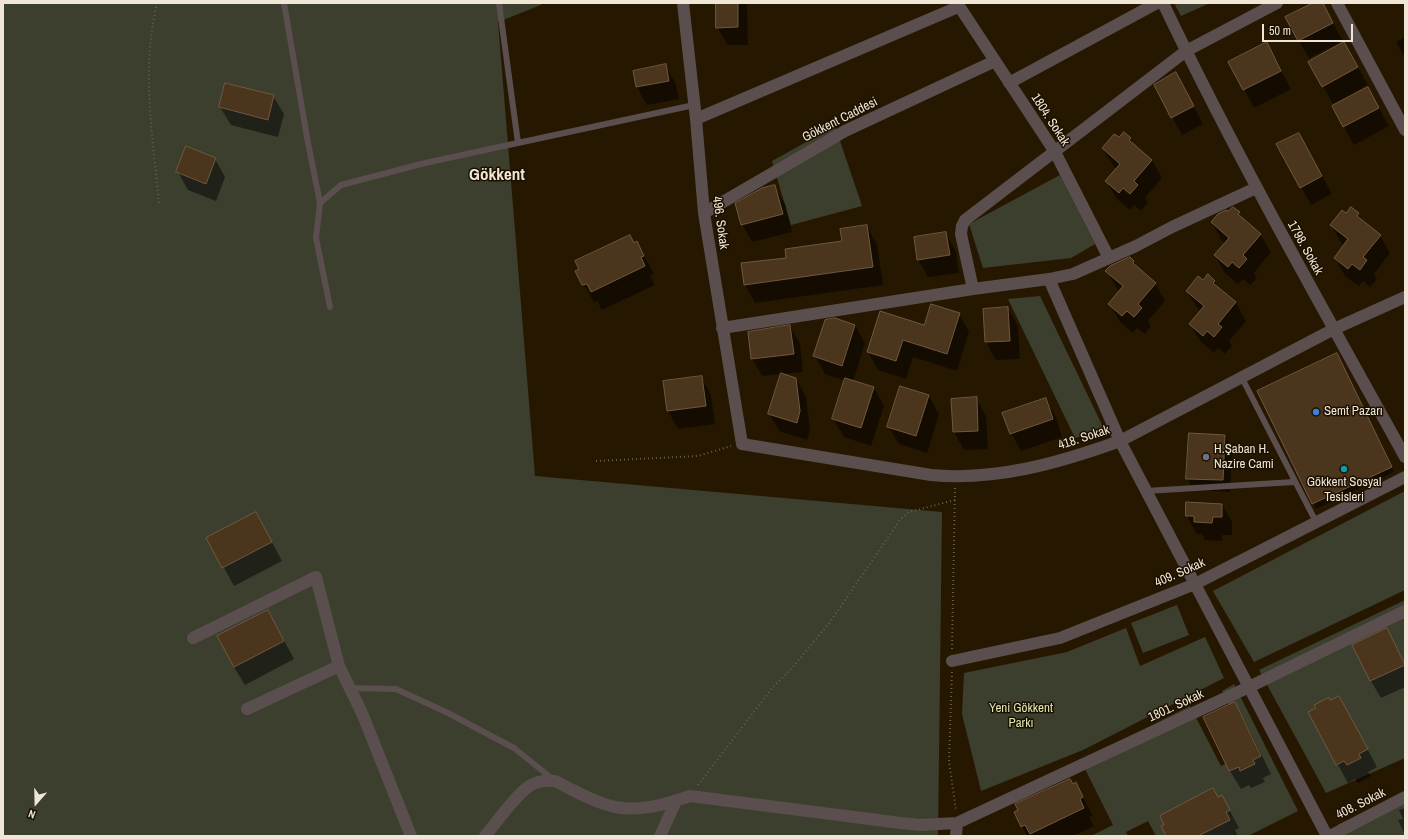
<!DOCTYPE html>
<meta charset="utf-8">
<style>
body{margin:0}
#map{position:relative;width:1408px;height:839px;overflow:hidden;background:#261800;font-family:"Archivo Narrow",sans-serif}
canvas{display:block}
.frame{position:absolute;inset:0;border:4px solid #f0e6d5;pointer-events:none}
.north{position:absolute;left:16px;top:783px;width:40px;height:40px;-webkit-text-stroke:3px #1b1000;paint-order:stroke;rotate:200deg;font-size:11px;font-weight:700;line-height:16px;text-align:center;color:#f0e6d5}
.north::after{content:'';display:block;margin:auto;width:14px;height:18px;background:#f0e6d5;clip-path:polygon(50% 0,100% 100%,50% 72%,0 100%)}
.scale{position:absolute;left:1262px;top:24px;width:91px;height:18px;box-sizing:border-box;border:2px solid #f0e6d5;border-top:0;padding-left:5px;font-size:12px;line-height:14px;white-space:nowrap;color:#f0e6d5;-webkit-text-stroke:3px #1b1000;paint-order:stroke}
</style>
<div id="map">
<canvas width="1408" height="839"></canvas>
<div class="frame"></div>
<div class="north">N</div>
<div class="scale">50 m</div>
</div>
<script>
const g = document.querySelector('canvas').getContext('2d');
g.lineJoin = 'round';
function fillPath(path, color) { g.fillStyle = color; g.fill(path, 'evenodd'); }
function strokePath(path, color, width, dash) { g.strokeStyle = color; g.lineWidth = width; g.lineCap = dash ? 'butt' : 'round'; g.setLineDash(dash || []); g.stroke(path); }
function write(font, color, halo, rows, align = 'center') {
  g.font = font + ' "Archivo Narrow",sans-serif'; g.lineWidth = 3; g.setLineDash([]); g.textBaseline = 'middle'; g.strokeStyle = halo; g.fillStyle = color; for (const [text, x, y, turn = 0] of rows) {
    g.save(); g.translate(x, y); g.rotate((+turn || 0) * Math.PI / 180); g.textAlign = isNaN(turn) ? turn : align; if (halo) g.strokeText(text, 0, 0); g.fillText(text, 0, 0); g.restore();
  }
}
fillPath(new Path2D(`
 M 3,3 L 541,3 L 541,5 L 498,22 L 535,476 L 942,512 L 938,836 L 3,836 Z
 M 1174,3 L 1210,3 L 1181,16 Z
 M 835,126 L 862,206 L 791,225 L 772,161 Z
 M 1060,175 L 1095,244 L 1071,258 L 983,268 L 969,224 Z
 M 1040,296 L 1105,431 L 1075,438 L 1008,299 Z
 M 1405,491 L 1405,590 L 1254,662 L 1213,591 Z
 M 1405,600 L 1405,758 L 1326,793 L 1259,670 Z
 M 1177,605 L 1189,635 L 1143,653 L 1131,623 Z
 M 1126,628 L 1140,666 L 1205,637 L 1224,678 L 1083,750 L 981,791 L 962,714 L 964,673 L 1067,652 Z
 M 1234,684 L 1298,811 L 1248,836 L 1156,836 L 1148,821 L 1126,832 L 1128,836 L 1091,836 L 1113,825 L 1081,761 L 1190,706 L 1221,766 L 1252,751 L 1222,691 Z
 M 1405,792 L 1405,836 L 1344,836 L 1337,825 Z`), '#3c3f2e');
fillPath(new Path2D(`
 M 717,3 L 747,3 L 748,45 L 728,45 L 717,27 Z
 M 1315,3 L 1322,3 L 1343,41 L 1309,58 L 1299,41 Z
 M 1405,37 L 1405,58 L 1396,42 Z
 M 1344,43 L 1368,85 L 1333,104 L 1323,86 Z
 M 1266,44 L 1291,89 L 1254,108 L 1230,62 Z
 M 665,66 L 676,84 L 679,99 L 647,105 L 637,87 L 634,72 Z
 M 226,84 L 273,96 L 284,114 L 278,137 L 231,125 L 220,107 Z
 M 1186,91 L 1203,124 L 1182,135 L 1172,117 Z
 M 1378,106 L 1389,126 L 1354,145 L 1333,107 Z
 M 1119,139 L 1130,139 L 1135,146 L 1152,160 L 1162,178 L 1145,198 L 1148,203 L 1141,211 L 1134,205 L 1130,210 L 1117,199 L 1106,181 L 1117,169 L 1114,167 L 1103,149 Z
 M 1309,152 L 1332,194 L 1311,205 L 1301,187 Z
 M 215,159 L 225,177 L 216,201 L 188,190 L 178,172 Z
 M 774,186 L 785,204 L 792,232 L 752,242 L 742,224 Z
 M 1239,213 L 1243,220 L 1260,234 L 1271,252 L 1254,273 L 1257,278 L 1250,285 L 1243,279 L 1238,284 L 1225,273 L 1215,256 L 1225,243 L 1222,241 L 1212,223 Z
 M 1358,214 L 1362,221 L 1380,235 L 1390,253 L 1374,274 L 1377,279 L 1370,287 L 1363,281 L 1359,286 L 1345,276 L 1335,258 L 1345,245 L 1341,243 L 1331,225 L 1347,215 Z
 M 866,226 L 877,244 L 883,285 L 755,303 L 745,285 L 787,259 L 843,242 Z
 M 946,234 L 956,252 L 959,273 L 928,277 L 918,259 Z
 M 637,242 L 654,274 L 650,276 L 655,285 L 602,310 L 597,301 L 594,303 L 577,271 Z
 M 1134,261 L 1138,269 L 1155,283 L 1165,301 L 1148,321 L 1151,326 L 1145,334 L 1137,328 L 1133,333 L 1120,322 L 1110,304 L 1120,292 L 1117,289 L 1107,271 Z
 M 1203,281 L 1214,281 L 1219,289 L 1236,303 L 1246,321 L 1229,341 L 1232,346 L 1225,354 L 1218,348 L 1214,353 L 1201,342 L 1190,324 L 1201,312 L 1198,309 L 1187,291 Z
 M 1008,308 L 1018,326 L 1020,359 L 996,360 L 986,342 Z
 M 959,314 L 969,332 L 957,371 L 913,357 L 906,379 L 878,370 L 868,352 L 925,327 Z
 M 855,325 L 865,343 L 853,382 L 874,388 L 884,406 L 871,446 L 844,437 L 833,419 L 846,381 L 825,374 L 815,356 Z
 M 790,326 L 800,344 L 803,372 L 782,374 L 796,378 L 806,397 L 810,430 L 807,440 L 779,431 L 769,413 L 781,374 L 762,376 L 752,358 Z
 M 1337,354 L 1394,472 L 1316,509 L 1258,391 Z
 M 701,377 L 711,395 L 715,424 L 678,429 L 668,411 L 664,382 Z
 M 929,396 L 939,414 L 927,453 L 899,444 L 888,426 Z
 M 976,398 L 986,416 L 988,449 L 964,450 L 954,432 Z
 M 1045,399 L 1056,417 L 1062,437 L 1021,451 L 1011,433 Z
 M 1225,436 L 1232,448 L 1230,492 L 1194,490 L 1187,478 Z
 M 1222,504 L 1232,522 L 1232,535 L 1222,535 L 1222,541 L 1205,540 L 1202,534 L 1197,534 L 1187,516 Z
 M 266,531 L 282,561 L 234,586 L 208,538 Z
 M 268,611 L 294,659 L 245,685 L 234,667 Z
 M 1387,629 L 1405,664 L 1405,687 L 1381,698 L 1371,681 Z
 M 1330,702 L 1349,715 L 1377,767 L 1368,772 L 1371,776 L 1358,783 L 1355,779 L 1348,783 L 1309,713 Z
 M 1235,703 L 1245,721 L 1271,774 L 1263,778 L 1265,782 L 1251,788 L 1249,785 L 1241,789 L 1230,771 L 1205,718 Z
 M 1076,784 L 1093,816 L 1089,817 L 1094,826 L 1073,836 L 1027,836 L 1015,813 Z
 M 1222,796 L 1239,828 L 1235,830 L 1238,836 L 1167,836 Z
 M 1405,808 L 1405,835 L 1398,820 L 1403,819 L 1399,810 Z`), '#0007');
const building = new Path2D(`
 M 716,3 L 738,3 L 738,27 L 716,28 Z
 M 1313,3 L 1323,3 L 1333,23 L 1298,41 L 1285,17 Z
 M 1267,42 L 1281,71 L 1243,90 L 1228,62 Z
 M 1344,42 L 1358,67 L 1322,87 L 1308,62 Z
 M 666,64 L 669,81 L 636,87 L 633,71 Z
 M 1176,72 L 1194,106 L 1171,118 L 1154,85 Z
 M 225,83 L 274,95 L 268,120 L 219,107 Z
 M 1368,87 L 1379,108 L 1343,127 L 1332,106 Z
 M 1124,132 L 1131,138 L 1129,140 L 1152,160 L 1134,181 L 1138,185 L 1130,194 L 1123,188 L 1119,193 L 1105,181 L 1120,164 L 1102,148 L 1114,134 L 1119,137 Z
 M 1299,133 L 1322,176 L 1300,188 L 1276,144 Z
 M 186,146 L 216,158 L 206,184 L 176,172 Z
 M 775,185 L 783,214 L 741,225 L 735,203 L 762,188 Z
 M 1233,207 L 1240,212 L 1238,214 L 1261,234 L 1243,255 L 1247,259 L 1239,268 L 1232,262 L 1228,267 L 1214,255 L 1229,238 L 1211,222 L 1218,214 L 1226,210 L 1228,211 Z
 M 1351,207 L 1359,213 L 1357,216 L 1381,235 L 1363,257 L 1367,260 L 1360,270 L 1352,264 L 1348,269 L 1334,258 L 1348,239 L 1330,225 L 1342,210 L 1346,213 Z
 M 867,225 L 873,267 L 744,285 L 741,263 L 786,258 L 785,249 L 842,241 L 840,229 Z
 M 946,232 L 950,255 L 917,260 L 914,237 Z
 M 630,235 L 634,243 L 637,241 L 644,256 L 641,257 L 645,266 L 591,292 L 587,284 L 582,285 L 575,271 L 579,269 L 575,261 Z
 M 1130,257 L 1134,261 L 1133,263 L 1156,283 L 1138,304 L 1142,308 L 1134,317 L 1127,311 L 1122,316 L 1108,304 L 1123,286 L 1105,271 L 1110,266 Z
 M 1208,274 L 1215,281 L 1213,283 L 1236,302 L 1218,324 L 1222,327 L 1214,337 L 1207,331 L 1203,336 L 1189,324 L 1204,306 L 1186,291 L 1198,276 L 1203,280 Z
 M 931,304 L 960,313 L 947,354 L 903,340 L 896,361 L 867,352 L 880,311 L 924,325 Z
 M 1008,307 L 1010,341 L 985,342 L 983,309 Z
 M 835,318 L 855,325 L 842,366 L 813,356 L 825,320 Z
 M 790,325 L 794,354 L 751,359 L 748,332 Z
 M 1337,353 L 1392,467 L 1312,504 L 1257,391 Z
 M 781,373 L 796,378 L 800,411 L 797,423 L 768,414 Z
 M 702,376 L 706,406 L 667,411 L 663,381 Z
 M 845,378 L 874,387 L 861,428 L 832,419 Z
 M 900,386 L 929,395 L 916,436 L 887,427 Z
 M 977,397 L 978,431 L 953,432 L 951,399 Z
 M 1046,398 L 1053,419 L 1010,434 L 1002,413 Z
 M 1189,433 L 1225,435 L 1223,480 L 1186,479 Z
 M 1186,502 L 1222,504 L 1222,517 L 1213,517 L 1212,523 L 1194,522 L 1194,516 L 1186,516 Z
 M 256,512 L 272,542 L 222,568 L 206,538 Z
 M 268,610 L 284,641 L 234,667 L 217,636 Z
 M 1387,628 L 1405,665 L 1370,681 L 1352,645 Z
 M 1339,696 L 1368,749 L 1359,754 L 1361,758 L 1347,765 L 1344,761 L 1336,765 L 1308,712 L 1316,708 L 1314,705 L 1329,697 L 1330,700 Z
 M 1235,702 L 1261,756 L 1253,760 L 1255,764 L 1240,771 L 1239,767 L 1229,771 L 1203,717 Z
 M 1070,779 L 1073,784 L 1076,782 L 1083,797 L 1080,799 L 1084,808 L 1030,834 L 1025,825 L 1021,827 L 1014,812 L 1018,810 L 1015,804 Z
 M 1213,788 L 1218,797 L 1222,795 L 1230,810 L 1226,812 L 1230,820 L 1198,836 L 1166,836 L 1161,826 L 1164,825 L 1160,816 Z`);
fillPath(building, '#4b361d');
strokePath(building, '#6f583f', 1);
strokePath(new Path2D(`
 M 157,3 C 141,72 153,136 159,205
 M 596,461 L 698,456 L 731,446
 M 952,649 L 955,488
 M 952,672 L 949,761 L 956,811
 M 698,785 L 773,687 L 792,668 L 830,622 L 900,520 L 909,512 L 955,500`), '#6a5e48', 2, [1, 3]);
strokePath(new Path2D(`
 M 284,3 L 308,143 L 320,203
 M 499,3 L 518,143
 M 330,307 L 316,238 L 320,203 L 341,185 L 425,163 L 694,105
 M 1242,378 L 1316,522
 M 1146,491 L 1294,482
 M 350,688 L 396,689 L 448,713 L 514,748 L 554,780`), '#5b4e4e', 6);
strokePath(new Path2D(`
 M 683,3 L 696,119 L 704,213 L 742,444 L 931,475 C 996,481 1059,463 1120,441 L 1334,329 L 1405,297
 M 957,3 L 1055,152 L 1109,258
 M 1163,3 C 1237,158 1322,307 1405,457
 M 1337,3 L 1405,130
 M 1009,83 L 1157,3
 M 696,119 L 958,7
 M 704,213 L 845,131 L 995,61
 M 1049,279 L 1120,441 L 1327,836
 M 973,289 L 961,234 L 962,226 L 965,220 L 1186,51 L 1277,3
 M 722,328 L 973,289 L 1049,279 L 1073,274 L 1136,246 L 1172,227 L 1256,188
 M 193,638 L 316,577 L 339,666 L 362,713 L 411,836
 M 952,661 L 1060,638 L 1195,584 L 1405,477
 M 247,709 L 339,666
 M 485,836 C 496,823 517,793 531,785 C 538,781 546,780 555,781 C 573,790 595,803 615,807 C 640,812 667,804 690,796 L 901,823 L 920,825 L 957,823 L 1249,687 L 1405,611
 M 660,836 L 676,801
 M 956,836 L 957,823
 M 1330,836 L 1405,797`), '#5b4e4e', 12);
for (const [x, y, r, color] of [
 [1316,412,4,"#3f7fe0"],
 [1206,457,4,"#6b7280"],
 [1344,469,4,"#0f9aa8"]
]) { const dot = new Path2D(); dot.arc(x, y, r, 0, 2 * Math.PI); g.fillStyle = color; g.fill(dot); strokePath(dot, '#1b1000', 1.5); }
write('13px', '#f0e6d5', '#1b1000', [
 ["Gökkent Caddesi",840,120,-27],
 ["1804. Sokak",1050,120,57],
 ["496. Sokak",720,223,82],
 ["1798. Sokak",1305,248,61],
 ["418. Sokak",1084,438,-18],
 ["409. Sokak",1180,573,-24],
 ["1801. Sokak",1176,706,-25],
 ["408. Sokak",1361,804,-27]
]);
write('13px', '#f0e6d5', '#1b1000', [
 ["Semt Pazarı",1324,412],
 ["H.Şaban H.",1214,450],
 ["Nazire Cami",1214,465],
 ["Gökkent Sosyal",1344,483,"center"],
 ["Tesisleri",1344,498,"center"]
], 'left');
write('13px', '#dde7b1', '#1b1000', [
 ["Yeni Gökkent",1021,709],
 ["Parkı",1021,724]
]);
write('bold 17px', '#f0e6d5', '#1b1000', [
 ["Gökkent",497,175]
]);
</script>
